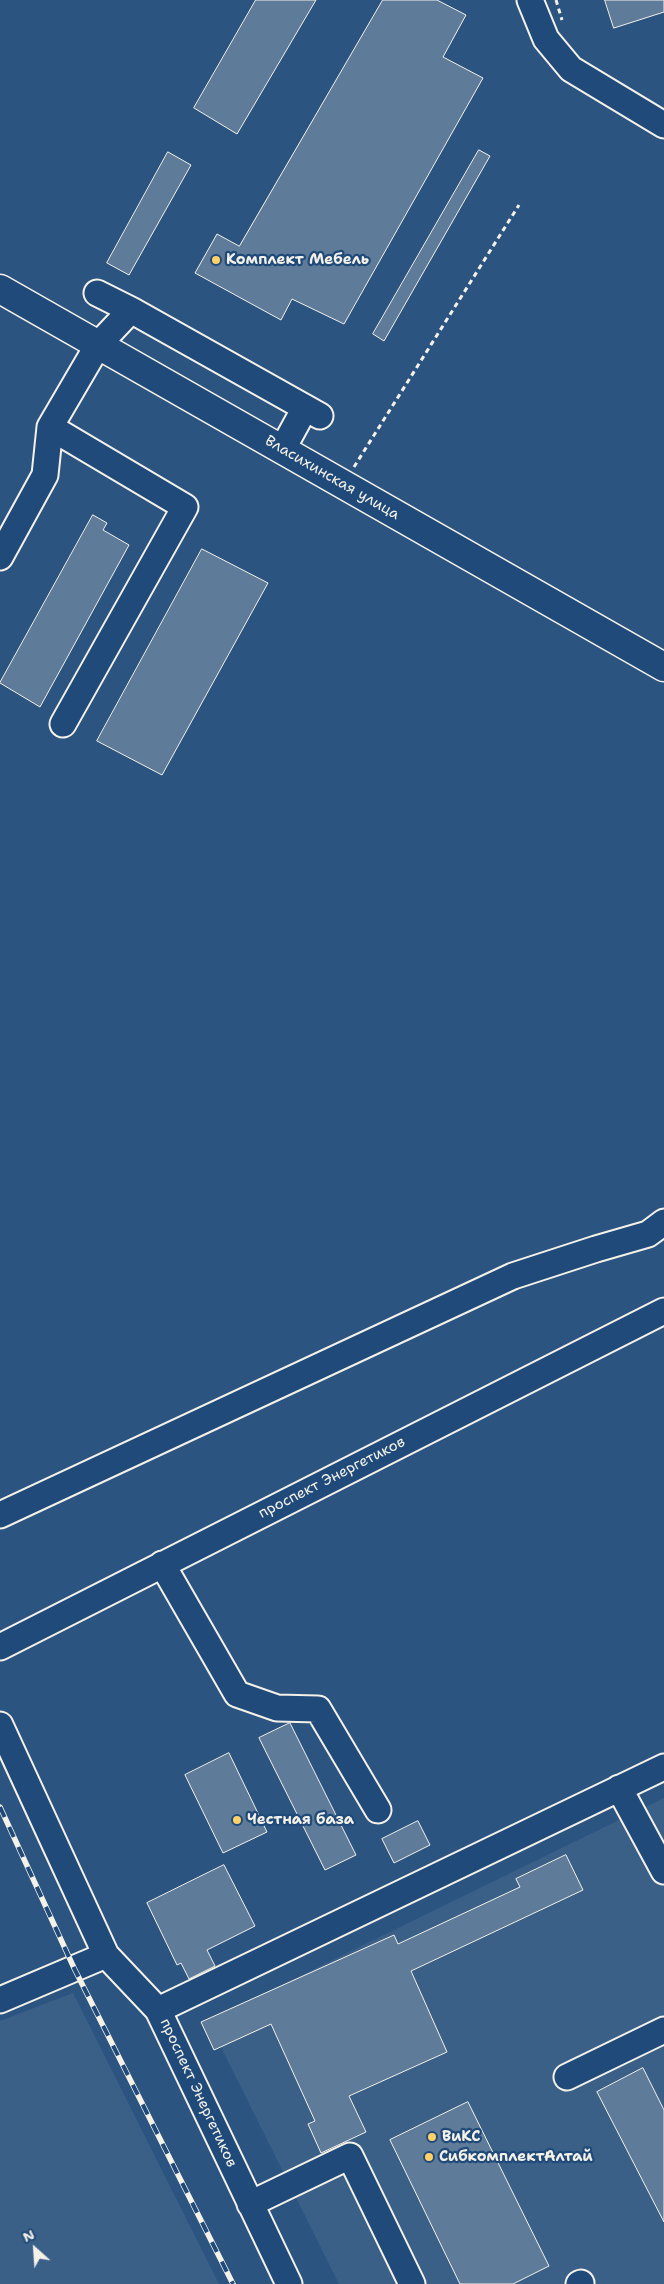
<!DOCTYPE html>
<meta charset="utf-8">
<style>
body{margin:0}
#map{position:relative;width:664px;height:2284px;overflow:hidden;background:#2c5481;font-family:"Shantell Sans",sans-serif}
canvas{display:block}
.north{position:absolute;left:10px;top:2224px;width:50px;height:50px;-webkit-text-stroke:4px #1f4a7a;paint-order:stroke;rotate:334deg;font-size:14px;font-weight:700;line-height:20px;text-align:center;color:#f4f1e8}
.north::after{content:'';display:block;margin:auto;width:18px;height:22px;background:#f4f1e8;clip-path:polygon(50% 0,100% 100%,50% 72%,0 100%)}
</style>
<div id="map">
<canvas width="664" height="2284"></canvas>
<div class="north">N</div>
</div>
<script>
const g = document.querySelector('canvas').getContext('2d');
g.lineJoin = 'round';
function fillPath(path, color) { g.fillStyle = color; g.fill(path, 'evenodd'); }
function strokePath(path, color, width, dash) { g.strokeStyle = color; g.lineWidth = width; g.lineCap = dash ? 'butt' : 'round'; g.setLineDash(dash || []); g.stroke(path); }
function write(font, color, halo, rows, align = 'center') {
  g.font = font + ' "Shantell Sans",sans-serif'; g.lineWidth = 4.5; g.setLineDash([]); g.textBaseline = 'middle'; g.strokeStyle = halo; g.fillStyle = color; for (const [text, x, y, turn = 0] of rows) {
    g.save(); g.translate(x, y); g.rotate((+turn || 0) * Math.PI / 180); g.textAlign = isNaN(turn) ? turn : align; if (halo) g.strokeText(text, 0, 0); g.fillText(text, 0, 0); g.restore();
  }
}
fillPath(new Path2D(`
 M 664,1798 L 664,2284 L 339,2284 L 208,2021 Z
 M 73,1993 L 219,2284 L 0,2284 L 0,2021 Z`), '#3b6088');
const building = new Path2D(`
 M 256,0 L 316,0 L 237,134 L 194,108 Z
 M 383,0 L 437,0 L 466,15 L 443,57 L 483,78 L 344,324 L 292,299 L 281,320 L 195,273 L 217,234 L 239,246 Z
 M 605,0 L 664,0 L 664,12 L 614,28 Z
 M 479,150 L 490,156 L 384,341 L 373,334 Z
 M 168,152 L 191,165 L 129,275 L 107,263 Z
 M 93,515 L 107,523 L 103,530 L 129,545 L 40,707 L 0,683 Z
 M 202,549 L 268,583 L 162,775 L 97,741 Z
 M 290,1723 L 356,1855 L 325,1870 L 259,1738 Z
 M 229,1753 L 267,1832 L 223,1853 L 185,1775 Z
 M 418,1821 L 430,1845 L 394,1863 L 382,1839 Z
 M 566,1855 L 583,1890 L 411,1971 L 447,2052 L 349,2096 L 366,2132 L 321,2153 L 308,2124 L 315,2121 L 271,2024 L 214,2050 L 201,2022 L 394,1935 L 398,1944 L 520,1887 L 516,1879 Z
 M 224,1865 L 255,1926 L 207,1950 L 215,1966 L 189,1979 L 181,1963 L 177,1965 L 147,1903 Z
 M 643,2068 L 664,2110 L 664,2222 L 597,2092 Z
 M 468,2102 L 549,2266 L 513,2284 L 460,2284 L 390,2140 Z`);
fillPath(building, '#5e7b9a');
strokePath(building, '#f4f1e8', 1);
const minor = new Path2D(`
 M 530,0 L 546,39 L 571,69 L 664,125
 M 97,293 L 131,310 L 320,416
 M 50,427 L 185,507 L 63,724
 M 282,450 L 305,408
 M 0,557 L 45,475 L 50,427 L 98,345 L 131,310
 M 0,1515 L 513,1276 L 596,1249 L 648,1234 L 664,1222
 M 162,1564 L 237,1694 L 277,1708 L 318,1709 L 378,1810
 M 0,1647 L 664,1311
 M 0,1725 L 106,1955 L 158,2010 L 289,2284
 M 619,1788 L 664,1871
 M 0,2000 L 106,1955
 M 158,2010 L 664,1767
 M 567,2077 L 664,2030
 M 250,2204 L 350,2156 L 412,2284
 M 579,2284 L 581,2283`);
const highway = new Path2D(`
 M 0,289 L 664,667`);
strokePath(minor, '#f4f1e8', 29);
strokePath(highway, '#f4f1e8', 31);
strokePath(new Path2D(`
 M 556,0 L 562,20
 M 354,467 L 519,205`), '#f4f1e8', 3, [5, 4]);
strokePath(minor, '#1f4a7a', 25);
strokePath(highway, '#1f4a7a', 28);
const rail = new Path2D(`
 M 0,1807 L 74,1968 L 233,2284`);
strokePath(rail, '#f4f1e8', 5.5);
strokePath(rail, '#1f4a7a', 4, [11]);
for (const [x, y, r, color] of [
 [216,260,5,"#ffd166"],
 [237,1820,5,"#ffd166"],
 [432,2137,5,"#ffd166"],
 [429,2157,5,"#ffd166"]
]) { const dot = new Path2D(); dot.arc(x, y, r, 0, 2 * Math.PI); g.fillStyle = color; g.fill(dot); strokePath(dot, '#1f4a7a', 2); }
write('bold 15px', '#f4f1e8', '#1f4a7a', [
 ["Комплект Мебель",226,260],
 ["Честная база",247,1820],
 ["ВиКС",442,2137],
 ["СибкомплектАлтай",439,2157]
], 'left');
write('15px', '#f4f1e8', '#1f4a7a', [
 ["Власихинская улица",332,478,30],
 ["проспект Энергетиков",332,1478,-27],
 ["проспект Энергетиков",198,2093,65]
]);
</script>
